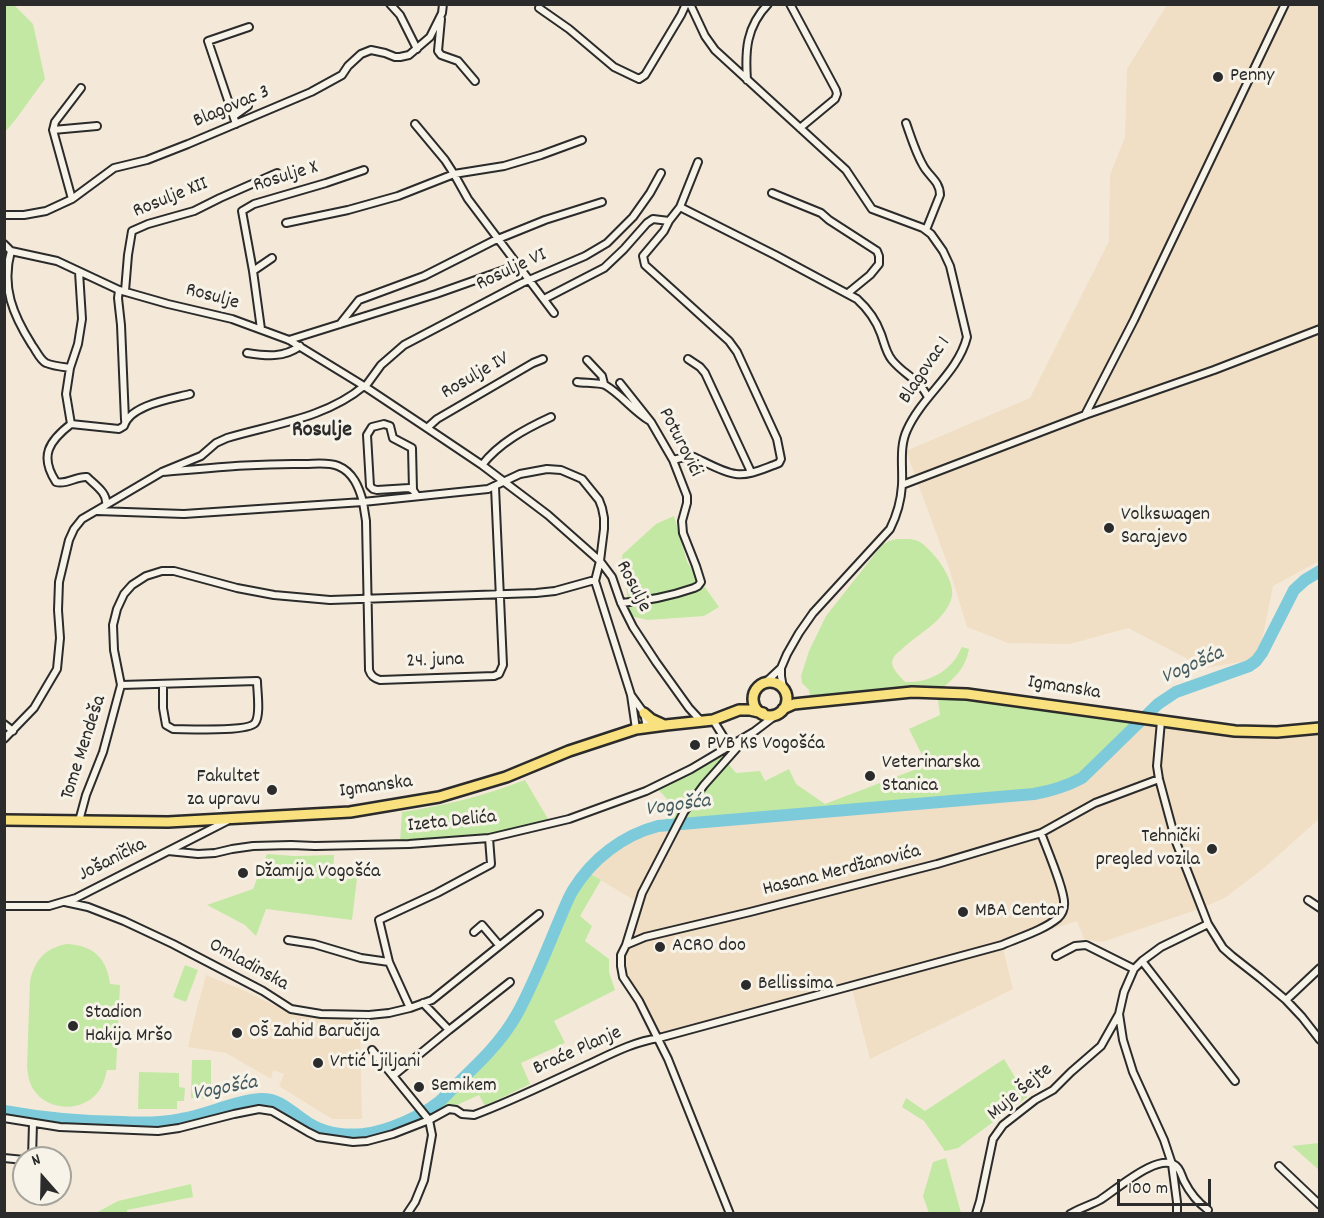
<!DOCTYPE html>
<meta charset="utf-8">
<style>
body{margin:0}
#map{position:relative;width:1324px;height:1218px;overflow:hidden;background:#f4e9d8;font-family:Dekko,sans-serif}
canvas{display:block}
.frame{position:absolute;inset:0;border:6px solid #2b2b2b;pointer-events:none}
.north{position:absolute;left:12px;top:1146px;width:60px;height:60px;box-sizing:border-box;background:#f7f3e8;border:2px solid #a5a39c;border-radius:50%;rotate:340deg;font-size:16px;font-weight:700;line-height:24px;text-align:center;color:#2b2b2b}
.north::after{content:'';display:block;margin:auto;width:21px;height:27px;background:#2b2b2b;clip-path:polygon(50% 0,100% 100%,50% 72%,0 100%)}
.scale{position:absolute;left:1117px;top:1179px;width:94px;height:27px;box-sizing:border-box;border:3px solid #2b2b2b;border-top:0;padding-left:8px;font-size:18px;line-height:21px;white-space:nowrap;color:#2b2b2b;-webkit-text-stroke:4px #f7f3e8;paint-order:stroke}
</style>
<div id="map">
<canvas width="1324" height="1218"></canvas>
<div class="frame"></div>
<div class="north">N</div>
<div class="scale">100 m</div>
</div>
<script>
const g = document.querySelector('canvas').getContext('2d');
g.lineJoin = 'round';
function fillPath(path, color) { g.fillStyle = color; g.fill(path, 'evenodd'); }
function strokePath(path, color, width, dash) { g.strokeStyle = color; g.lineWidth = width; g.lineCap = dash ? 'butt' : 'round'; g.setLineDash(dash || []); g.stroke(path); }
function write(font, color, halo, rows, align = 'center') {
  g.font = font + ' Dekko,sans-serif'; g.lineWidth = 6; g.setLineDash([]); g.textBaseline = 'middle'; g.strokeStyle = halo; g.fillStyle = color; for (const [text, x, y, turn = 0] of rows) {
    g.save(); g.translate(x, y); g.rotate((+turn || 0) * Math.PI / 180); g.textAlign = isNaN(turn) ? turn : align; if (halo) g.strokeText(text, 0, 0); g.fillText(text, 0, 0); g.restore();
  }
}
fillPath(new Path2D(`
 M 1167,5 L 1319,5 L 1319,561 L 1273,586 L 1258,659 L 1205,668 L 1128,628 L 1070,644 L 1008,643 L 967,627 L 949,568 L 906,451 L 1030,398 L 1109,241 L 1110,175 L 1125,137 L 1127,69 Z
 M 1143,719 L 1235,731 L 1319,728 L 1319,819 L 1264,868 L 1226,897 L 1202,908 L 1102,942 L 1084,939 L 1077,921 L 1002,945 L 1013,989 L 870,1059 L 851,986 L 659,1038 L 621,966 L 639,903 L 587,872 L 605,853 L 619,842 L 631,835 L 658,826 L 1034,794 Z
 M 206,975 L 243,990 L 288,1012 L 328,1019 L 360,1019 L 362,1119 L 332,1119 L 279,1086 L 284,1074 L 273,1070 L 271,1079 L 226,1053 L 188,1047 L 194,1020 Z`), '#f0dec5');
fillPath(new Path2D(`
 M 5,4 L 14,5 L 33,24 L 45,79 L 16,119 L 5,132 Z
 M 674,516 L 687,562 L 719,607 L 704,616 L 648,620 L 630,616 L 622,555 L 656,524 Z
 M 897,539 C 905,539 913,538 920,542 C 934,551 958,583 951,600 C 942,623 919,633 902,649 C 899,652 894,655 893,659 C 889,667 900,676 905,682 C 922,683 939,677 951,664 C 956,660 959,652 962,647 L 969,649 C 965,670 954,678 938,692 L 1143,719 L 1082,778 C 1067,786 1051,791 1034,794 L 658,826 L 676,809 L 655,786 L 744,738 L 726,761 L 736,773 L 760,771 L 765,781 L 789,769 L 796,784 L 825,804 L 927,765 L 909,729 L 940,715 L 937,692 L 811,703 L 809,690 L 802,683 L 801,676 L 809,651 L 826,616 L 882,545 L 889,541 Z
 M 525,780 L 551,824 L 489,838 L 400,843 L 402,812 C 444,806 486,795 525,780 Z
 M 267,854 L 294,856 L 334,855 L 333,871 L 358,870 L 352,920 L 266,909 L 256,936 L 245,925 L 207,905 L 253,889 Z
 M 587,872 L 601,880 L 580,916 L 592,926 L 585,941 L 609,959 L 609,972 L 615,990 L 554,1021 L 565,1043 L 521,1063 L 530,1084 L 485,1106 L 479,1095 L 393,1134 L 353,1142 L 353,1135 L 380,1131 L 397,1125 L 429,1109 L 439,1102 L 481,1060 L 501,1038 L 516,1015 L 529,989 L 573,890 Z
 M 66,944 C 93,945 107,958 110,984 L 120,985 L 116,1070 L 107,1070 C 105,1078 103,1086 98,1092 C 82,1113 47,1111 33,1089 C 29,1082 28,1075 27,1067 L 30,981 C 35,959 45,949 66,944 Z
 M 185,965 L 198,970 L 186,1002 L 173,997 Z
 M 1004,1059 L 1027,1097 L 958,1148 L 945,1151 L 924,1121 L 902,1107 L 906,1098 L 925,1111 Z
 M 192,1060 L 211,1060 L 211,1099 L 191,1098 Z
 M 139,1072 L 179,1073 L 179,1087 L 185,1088 L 184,1101 L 177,1101 L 177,1109 L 138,1109 Z
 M 1319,1143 L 1319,1170 L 1292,1146 Z
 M 946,1158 L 961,1213 L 929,1213 L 923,1196 L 933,1162 Z
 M 191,1184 L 193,1197 L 127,1210 L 127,1213 L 96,1213 L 118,1201 Z`), '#c2e8a3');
strokePath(new Path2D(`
 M 4,1111 C 43,1118 83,1122 122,1122 C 141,1123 162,1123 181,1119 C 207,1115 233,1101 260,1099 C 279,1098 289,1110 304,1120 C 321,1133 343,1136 364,1134 C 388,1131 420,1117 439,1102 C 446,1096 452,1089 458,1083 C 480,1062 502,1041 517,1014 C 533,985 545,954 558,923 C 563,912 567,900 573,890 C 592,859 623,835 658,826 L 1034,794 C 1051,791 1067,786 1082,778 L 1158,704 L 1176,692 L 1249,666 L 1256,661 L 1262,653 L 1294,590 L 1305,580 L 1320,571`), '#7dcbda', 12);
const street = new Path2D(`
 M 390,4 L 400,15 L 417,49
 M 690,4 L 705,36 L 715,50 L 846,170 L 872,209 L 923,228 L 931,234 L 943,251 L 950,266 L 967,337 C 958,373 922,396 907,430 C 899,447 903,466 902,485 C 901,501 897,515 890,529 L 813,613 L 799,633 L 787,654 L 781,668 L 781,676 L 783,688
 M 790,4 L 836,90 L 837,94 L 835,99 L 800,128
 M 539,8 L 569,29 L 614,67 L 639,79 L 645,75 L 681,15 L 686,4
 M 441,19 L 438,51 L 441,55 L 458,61 L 475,81
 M 747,80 C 745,51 746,27 768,4
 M 234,116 L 248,106
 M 906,123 C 911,137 916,154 924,167 C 930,177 940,182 940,195 L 926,230
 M 236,124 L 208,41 L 249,27
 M 415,124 L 445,160 L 454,174 L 468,199 L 554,313
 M 53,130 L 97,126
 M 772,193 L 821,213 L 829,220 L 877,251 L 879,256 L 879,264 L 870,275 L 848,293
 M 72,199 L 53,130 L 55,122 L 81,88
 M 680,207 L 775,255 L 857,299 C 868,309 876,320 881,334 C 884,342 886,353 892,360 C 904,375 918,378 928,397
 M 4,215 L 24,215 L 46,211 L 72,199 L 114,168 L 147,160 L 188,144 L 311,92 L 342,75 L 348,66 L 361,54 L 371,50 L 385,53 L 395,57 L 400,57 L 409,55 L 430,37 L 442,13 L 443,4
 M 669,221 L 664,231 L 643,256 L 645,265 L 675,292 L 729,341 L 737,352 L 777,439 L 781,459 L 779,463 L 774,465 C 763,469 748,476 736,474 C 724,473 705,462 694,457 L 689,456 L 673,460
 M 286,223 L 348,210 L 398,196 L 454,174 L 504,166 L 541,155 L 582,140
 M 4,244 L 11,251 L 57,261 L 119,290 L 168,304 L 232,319 L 289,340 L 364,386 L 427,428 L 482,465 L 548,515 L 600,561 L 612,577 L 621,603 L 633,627 L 656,662 L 689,708 L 701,721
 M 11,251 C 1,287 13,315 32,345 C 36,350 40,360 46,363 C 53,366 63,367 70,368
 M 253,271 L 272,258
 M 119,290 L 118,298 L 121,325 L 125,420
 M 125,291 L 128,255 L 132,231 L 148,224 L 194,211 L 220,198 L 277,173
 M 544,299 L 604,268 L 624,249 L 647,223 L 653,219 L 669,221 L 680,207 L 698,162
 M 340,324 L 359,300 L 424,276 L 493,241 L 545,220 L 602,202
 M 261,329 L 253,271 L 242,211 L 254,204 L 326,183 L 364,170
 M 289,340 L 436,294 L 518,265
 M 247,353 C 266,356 284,358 300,346
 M 688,359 L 700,367 L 705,373 L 751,472
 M 587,360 L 602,376 L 604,384
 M 577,382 C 584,383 600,383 605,385 C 622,395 633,411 650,421
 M 620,383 L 651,422 L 673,460 L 687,496 L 687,503 L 682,521 L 683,533 L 696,566 L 701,582 L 698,586 L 694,588 C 671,596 646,601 621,603
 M 365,387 L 381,365 L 404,345 L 522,283 L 585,256 L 607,243 L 633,217 L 650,193 L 661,173
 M 1085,415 L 1134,320 L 1285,4
 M 71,424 L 119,429 L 124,426 C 130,405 171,399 190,394
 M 427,428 L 437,419 L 533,363 L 543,359
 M 482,465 C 499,443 525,429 551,417
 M 162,472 C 210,468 258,463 305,464 C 315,464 328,462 338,466 C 353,472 359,487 363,502 L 488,489 L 520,474 L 547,469 L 561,470 L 582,479 L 599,500 L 602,508 L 604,518 L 604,529 L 600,561 L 595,581 L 631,695 L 636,729
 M 902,485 L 1085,415 L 1214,370 L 1320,329
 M 413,490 L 409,488 L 377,490 L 373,489 L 370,486 L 367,435 L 372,427 L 384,424 L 390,426 L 393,438 L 412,448 L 413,490 L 417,496
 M 106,505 L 162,472 L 201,456 L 216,443 L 227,438 C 274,424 326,418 364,386
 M 97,511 L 184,514 L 363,502 L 366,521 L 369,670 C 371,676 374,678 380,680 L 494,676 L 499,674 L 503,665 L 495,487
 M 765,683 L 781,668
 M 121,685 L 257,681 C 257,691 261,715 255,723 C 248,732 187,729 173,729 L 166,725 L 163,708 L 163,685
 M 631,695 L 644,713 L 647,727
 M 713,720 L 723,736 L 723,750
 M 1161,721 L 1157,766 L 1159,779 L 1176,842 L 1208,924 L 1223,948 L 1232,956 L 1260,978 L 1286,1000 L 1302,1017 L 1320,1040
 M 4,724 L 13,731
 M 4,739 L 34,708 L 57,669 L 60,638 L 58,610 L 59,582 L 69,540 L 74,529 L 82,519 L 106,505 C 108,493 95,485 87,477 C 76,476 67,485 56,482 C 39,456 49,441 71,424 L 66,394 L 70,368 L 78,344 L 82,319 L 79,272
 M 79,821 L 86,795 L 103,752 L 121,685 L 114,650 L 113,625 L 117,609 L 124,594 L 132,585 L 146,576 L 162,571 L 174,571 L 237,588 L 274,595 L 330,600 L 536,593 L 555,591 L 591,581 L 595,581
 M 168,851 L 198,854 L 215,853 L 232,849 L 253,846 L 291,845 L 315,846 L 409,844 L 489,838 L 569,819 L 646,791 L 691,769 L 755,731 L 780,712
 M 1308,900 L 1320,908
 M 65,902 L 88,907 L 124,921 L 173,944 L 263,991 L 291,1009 L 321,1014 L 369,1015 L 389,1013 L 410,1008 L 432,1000 L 539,914
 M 4,906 L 49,906 L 76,898 L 227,821
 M 474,932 L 482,925 L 499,945
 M 288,940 L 314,944 L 361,958 L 389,962
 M 626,945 L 642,893 L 684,812 L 704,785 L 744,740
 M 1056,956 L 1075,946 L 1086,945 L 1134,969
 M 1142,961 L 1235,1081
 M 1286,1000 L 1320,968
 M 410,1008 L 389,962 L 379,920 L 437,893 L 491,864 L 489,838
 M 449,1030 L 510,982
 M 372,1050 L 429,1120 L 432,1135 L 424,1180 L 415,1202 L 407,1214
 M 393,1076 L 449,1030 L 423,1003
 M 4,1118 L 60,1127 L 158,1131 L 179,1128 L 234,1114 L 259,1109 L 272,1111 L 308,1132 L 318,1137 L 353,1142 L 367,1141 L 393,1134 L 429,1120 L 449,1109 L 456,1110 L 462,1114 L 474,1115 C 512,1101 548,1083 585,1066 C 609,1055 632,1042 659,1038 L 1002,945 C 1020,937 1042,931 1058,918 C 1061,915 1064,910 1064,905 C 1066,893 1046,847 1041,833
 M 4,1158 L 24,1160
 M 32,1158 L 33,1123
 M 1279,1166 L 1320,1205
 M 730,1214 L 668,1059 L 639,1001 L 623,977 L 621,966 L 621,955 L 626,945 L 645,937 L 750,912 L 937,864 L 1041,833 L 1095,803 L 1159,779
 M 976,1214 L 980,1201 L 993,1139 L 1003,1125 L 1035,1100 L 1053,1090 L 1071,1072 L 1101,1046 L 1119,1014
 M 1070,1214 C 1080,1208 1091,1205 1100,1200 C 1115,1191 1162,1148 1178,1168 C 1181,1172 1182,1177 1184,1181 C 1190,1193 1197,1202 1208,1210
 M 1177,1214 L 1177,1202 L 1172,1164 L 1164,1140 L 1133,1072 L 1123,1040 L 1119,1014 L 1124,992 L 1134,969 L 1142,961 L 1161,947 L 1208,924`);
const primary = new Path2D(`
 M753 699a17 17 0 1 1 34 0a17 17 0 1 1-34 0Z
 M 783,709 L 794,704 L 803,703 L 912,692 L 967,694 L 1235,731 L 1277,732 L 1320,728
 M 644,713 L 651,719 L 662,724
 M 4,820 L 168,822 L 350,812 L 439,797 L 506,777 L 569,751 L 636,729 L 666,725 L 713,720 L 739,710 L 750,710 L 763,713`);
strokePath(street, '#2b2b2b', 10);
strokePath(primary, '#2b2b2b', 14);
strokePath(street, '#f7f3e8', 6);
strokePath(primary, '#fae180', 9);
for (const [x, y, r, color] of [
 [1218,77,6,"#2b2b2b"],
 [1109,528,6,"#2b2b2b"],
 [695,745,6,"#2b2b2b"],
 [870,776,6,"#2b2b2b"],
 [272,790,6,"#2b2b2b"],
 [1212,849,6,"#2b2b2b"],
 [243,873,6,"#2b2b2b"],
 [963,912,6,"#2b2b2b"],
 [660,947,6,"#2b2b2b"],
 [746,985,6,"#2b2b2b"],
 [73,1026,6,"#2b2b2b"],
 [237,1033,6,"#2b2b2b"],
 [318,1063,6,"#2b2b2b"],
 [419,1087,6,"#2b2b2b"]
]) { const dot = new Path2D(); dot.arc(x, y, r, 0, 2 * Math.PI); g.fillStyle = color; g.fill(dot); strokePath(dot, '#f7f3e8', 2); }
write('20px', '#2b2b2b', '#f7f3e8', [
 ["Penny",1230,77],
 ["Volkswagen",1121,516],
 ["Sarajevo",1121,539],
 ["PVB KS Vogošća",707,745],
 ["Veterinarska",882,764],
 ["Stanica",882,787],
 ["Fakultet",260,778,"right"],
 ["za upravu",260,801,"right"],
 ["Tehnički",1200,838,"right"],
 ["pregled vozila",1200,861,"right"],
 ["Džamija Vogošća",255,873],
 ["MBA Centar",975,912],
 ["ACRO doo",672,947],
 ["Bellissima",758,985],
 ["Stadion",85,1014],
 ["Hakija Mršo",85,1037],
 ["OŠ Zahid Baručija",249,1033],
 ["Vrtić Ljiljani",330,1063],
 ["Semikem",431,1087]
], 'left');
write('20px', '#2b2b2b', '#f7f3e8', [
 ["Blagovac 3",232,108,-23],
 ["Rosulje X",286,178,-17],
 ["Rosulje XII",171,199,-22],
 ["Rosulje VI",512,271,-25],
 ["Rosulje",212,298,15],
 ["Blagovac 1",926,371,-56],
 ["Rosulje IV",476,377,-30],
 ["Poturovići",679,443,63],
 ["Rosulje",632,587,63],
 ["24. juna",435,662,-2],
 ["Igmanska",1064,689,9],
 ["Tome Mendeša",85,748,-72],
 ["Igmanska",376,788,-8],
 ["Izeta Delića",452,823,-6],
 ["Jošanička",113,861,-27],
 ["Hasana Merdžanovića",842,872,-14],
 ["Omladinska",248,966,29],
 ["Braće Planje",578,1052,-24],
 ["Muje Šejte",1021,1093,-40]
]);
write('italic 21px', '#445b60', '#f7f3e8', [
 ["Vogošća",1193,667,-24],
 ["Vogošća",678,807,-8],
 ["Vogošća",225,1090,-11]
]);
write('bold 22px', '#2b2b2b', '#f7f3e8', [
 ["Rosulje",322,432]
]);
</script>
